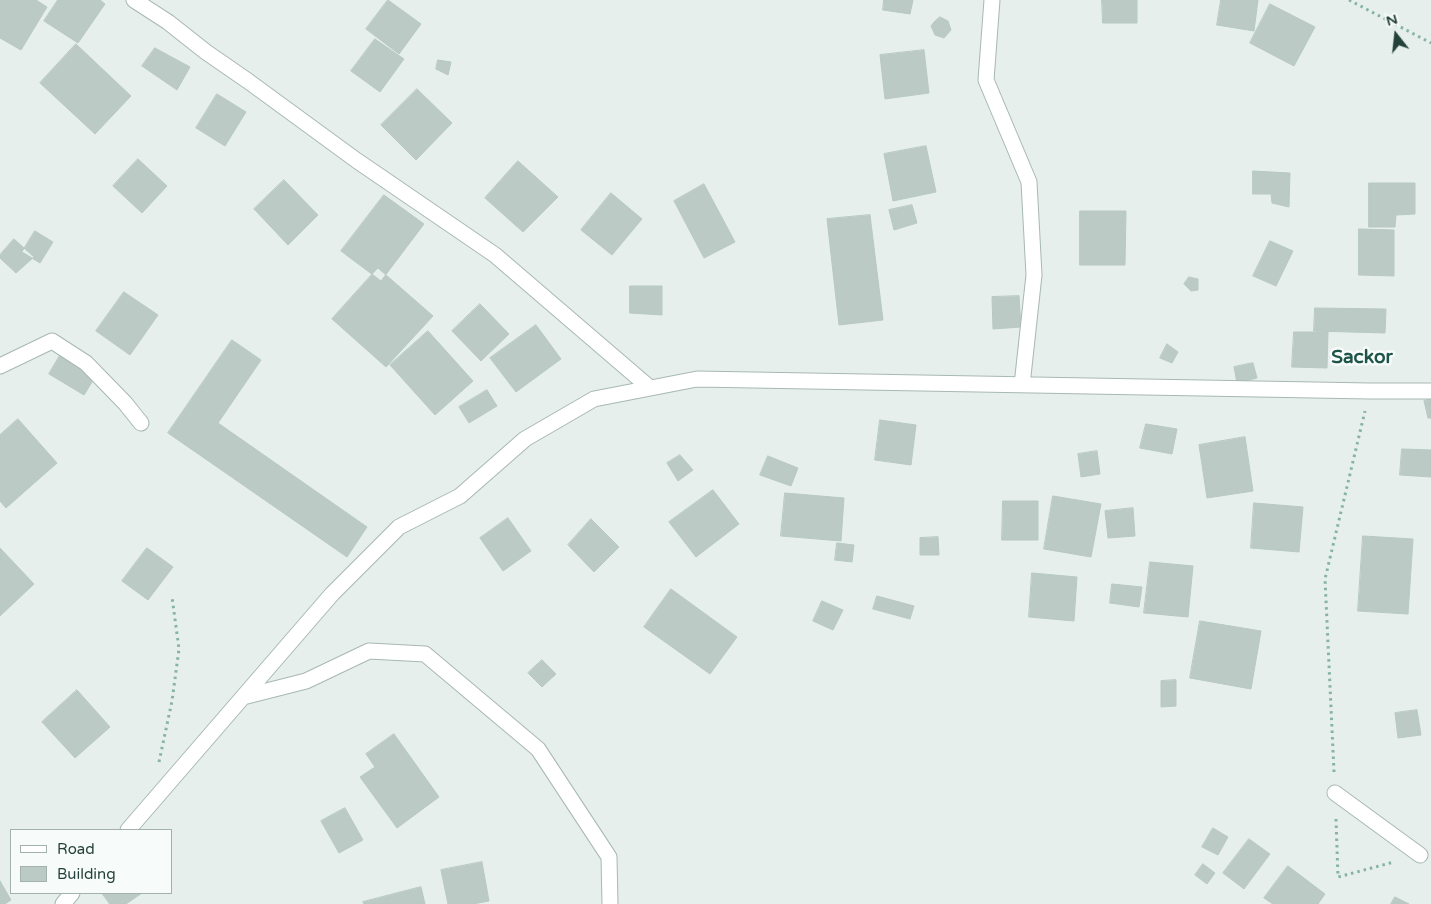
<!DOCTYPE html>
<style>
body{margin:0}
#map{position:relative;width:1431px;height:904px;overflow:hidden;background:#e6efeb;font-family:"Varela Round",sans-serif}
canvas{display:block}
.legend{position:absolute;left:10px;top:829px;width:162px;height:65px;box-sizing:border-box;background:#f7fbf9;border:1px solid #a3b1ad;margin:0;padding:6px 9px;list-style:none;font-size:15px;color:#24423a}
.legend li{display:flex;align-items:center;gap:10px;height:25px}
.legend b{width:25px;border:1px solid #a3b1ad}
.north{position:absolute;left:1371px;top:10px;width:50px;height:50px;-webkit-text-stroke:4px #f7fbf9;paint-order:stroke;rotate:344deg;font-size:14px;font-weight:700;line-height:20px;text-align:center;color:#24423a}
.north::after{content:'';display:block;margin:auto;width:18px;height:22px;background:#24423a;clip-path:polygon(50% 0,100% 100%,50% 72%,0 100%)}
</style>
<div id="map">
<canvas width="1431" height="904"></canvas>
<ul class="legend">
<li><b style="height:6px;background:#fff"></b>Road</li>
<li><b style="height:14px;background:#bbcac4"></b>Building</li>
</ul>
<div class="north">N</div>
</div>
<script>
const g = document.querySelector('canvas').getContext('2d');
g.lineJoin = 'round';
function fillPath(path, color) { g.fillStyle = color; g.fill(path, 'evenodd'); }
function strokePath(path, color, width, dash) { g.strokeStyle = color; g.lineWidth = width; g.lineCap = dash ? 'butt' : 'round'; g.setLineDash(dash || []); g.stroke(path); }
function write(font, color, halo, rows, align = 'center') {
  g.font = font + ' "Varela Round",sans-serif'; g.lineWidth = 5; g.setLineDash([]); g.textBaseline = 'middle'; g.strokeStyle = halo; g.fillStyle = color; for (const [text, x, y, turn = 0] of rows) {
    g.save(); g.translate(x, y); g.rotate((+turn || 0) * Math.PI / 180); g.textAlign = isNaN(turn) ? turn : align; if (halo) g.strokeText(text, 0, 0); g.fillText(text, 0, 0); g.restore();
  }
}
const building = new Path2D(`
 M 0,0 L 36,0 L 47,7 L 21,50 L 0,38 Z
 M 58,0 L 100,0 L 105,4 L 78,43 L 44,21 Z
 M 388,0 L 421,24 L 399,54 L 366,29 Z
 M 884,0 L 913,0 L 910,14 L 883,10 Z
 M 1102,0 L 1137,0 L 1137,23 L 1103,23 Z
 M 1221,0 L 1258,0 L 1254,31 L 1217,25 Z
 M 1270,4 L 1315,27 L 1294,66 L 1250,43 Z
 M 940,17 L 948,21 L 951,30 L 944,38 L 935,35 L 931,26 L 934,22 Z
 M 375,39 L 404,59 L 380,92 L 351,71 Z
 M 76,44 L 131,96 L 95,134 L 40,83 Z
 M 155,48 L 190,67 L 177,90 L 142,66 Z
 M 924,50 L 929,93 L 885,99 L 880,55 Z
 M 438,60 L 451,62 L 448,75 L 436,69 Z
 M 417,89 L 452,123 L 416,160 L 381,125 Z
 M 217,94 L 246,112 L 225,146 L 196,128 Z
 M 926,146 L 936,192 L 893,201 L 884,154 Z
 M 138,159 L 167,186 L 142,213 L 113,186 Z
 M 518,161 L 558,197 L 523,232 L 485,198 Z
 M 1253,171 L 1290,173 L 1289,207 L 1272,203 L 1271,194 L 1253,194 Z
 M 284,180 L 318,215 L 288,245 L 254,209 Z
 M 1369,183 L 1415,183 L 1415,214 L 1396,215 L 1395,227 L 1369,227 Z
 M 704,184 L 735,242 L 704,258 L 674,201 Z
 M 611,193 L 642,219 L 612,255 L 581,230 Z
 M 384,195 L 424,224 L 381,281 L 341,251 Z
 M 912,205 L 917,223 L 894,230 L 889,210 Z
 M 1080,211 L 1126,211 L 1125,265 L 1080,265 Z
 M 870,215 L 883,320 L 839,325 L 827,219 Z
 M 1359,229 L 1394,230 L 1394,276 L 1359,275 Z
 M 35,231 L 53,242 L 40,263 L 22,252 Z
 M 14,239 L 34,257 L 16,273 L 0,258 L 0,255 Z
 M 1270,241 L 1293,251 L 1276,286 L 1253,276 Z
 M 378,268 L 433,316 L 386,367 L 332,319 Z
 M 1189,277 L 1198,279 L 1198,290 L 1191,291 L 1184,284 Z
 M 630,286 L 662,286 L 662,315 L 630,313 Z
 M 124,292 L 158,315 L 130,355 L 96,331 Z
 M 1019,296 L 1021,327 L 993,329 L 992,297 Z
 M 480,304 L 509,334 L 481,361 L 452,331 Z
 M 1315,308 L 1386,309 L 1385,333 L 1314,331 Z
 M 536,325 L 561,359 L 516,392 L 490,358 Z
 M 428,331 L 473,381 L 435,415 L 390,365 Z
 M 1294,332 L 1328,332 L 1327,368 L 1292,367 Z
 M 232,340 L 261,360 L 218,423 L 367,527 L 347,557 L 168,433 Z
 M 1167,344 L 1178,352 L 1172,363 L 1160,358 Z
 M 65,347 L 100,369 L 84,395 L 49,374 Z
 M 1253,363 L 1257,378 L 1237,383 L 1234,367 Z
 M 487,390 L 497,406 L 469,423 L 459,407 Z
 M 1431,399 L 1431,418 L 1428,418 L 1424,401 Z
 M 18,419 L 57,463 L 6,508 L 0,501 L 0,435 Z
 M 880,420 L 916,425 L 911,465 L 875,460 Z
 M 1146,424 L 1177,429 L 1172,454 L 1140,448 Z
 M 1245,437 L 1253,491 L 1207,498 L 1199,445 Z
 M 1402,449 L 1431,450 L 1431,477 L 1400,475 Z
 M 1097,451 L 1100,474 L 1081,477 L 1078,454 Z
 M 680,455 L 693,470 L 678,481 L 667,463 Z
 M 768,456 L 798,468 L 791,486 L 760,475 Z
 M 713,490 L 739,524 L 696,557 L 669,522 Z
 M 785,493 L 844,498 L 841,541 L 781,536 Z
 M 1053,496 L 1101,504 L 1091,557 L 1044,549 Z
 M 1003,501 L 1038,501 L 1038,540 L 1002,540 Z
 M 1254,503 L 1303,507 L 1299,552 L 1251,548 Z
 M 1133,508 L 1135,536 L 1108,538 L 1105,511 Z
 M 508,518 L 531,551 L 503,571 L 480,538 Z
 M 591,519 L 619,547 L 594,572 L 568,545 Z
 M 1363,536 L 1413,539 L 1408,614 L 1358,611 Z
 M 938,537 L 939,555 L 920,555 L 920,538 Z
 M 837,543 L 854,545 L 852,562 L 835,560 Z
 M 0,548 L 34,584 L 0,616 Z
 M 147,548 L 173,567 L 148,600 L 122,581 Z
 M 1150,562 L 1193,566 L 1188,617 L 1144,613 Z
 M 1032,573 L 1077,577 L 1074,621 L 1029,617 Z
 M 1112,584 L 1142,587 L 1139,607 L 1110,603 Z
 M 671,589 L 737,637 L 710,674 L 644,627 Z
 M 877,596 L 914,606 L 910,619 L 873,609 Z
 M 822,601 L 843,610 L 833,630 L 813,621 Z
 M 1200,621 L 1261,631 L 1251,689 L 1190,678 Z
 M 542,660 L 556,674 L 542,687 L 528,673 Z
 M 1176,680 L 1176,706 L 1161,707 L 1161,681 Z
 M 77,690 L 110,727 L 75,758 L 42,722 Z
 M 1417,710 L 1421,735 L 1398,738 L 1395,713 Z
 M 394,734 L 439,797 L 397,828 L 360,777 L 375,767 L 366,754 Z
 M 345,808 L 363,840 L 339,853 L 321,821 Z
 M 1213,828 L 1228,837 L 1218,855 L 1202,847 Z
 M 1249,839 L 1270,854 L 1244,889 L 1223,873 Z
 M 482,862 L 489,901 L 473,904 L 448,904 L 441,870 Z
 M 1203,864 L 1215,873 L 1207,884 L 1195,875 Z
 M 1288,866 L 1325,894 L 1318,904 L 1273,904 L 1264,898 Z
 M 0,881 L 11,900 L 5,904 L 0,904 Z
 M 421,887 L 425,904 L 364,904 L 363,902 Z
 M 102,893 L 142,893 L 126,904 L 110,904 Z
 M 1395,897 L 1409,904 L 1391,904 Z`);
fillPath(building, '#bbcac4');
strokePath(building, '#b8c9c2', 1);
const minor = new Path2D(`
 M 134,0 L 168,22 L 206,52 L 248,81 L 356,160 L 495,255 L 650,388
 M 992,0 L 986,80 L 1029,182 L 1034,275 L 1022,385
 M 0,366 L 52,341 L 86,363 L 125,403 L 141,423
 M 243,697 L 306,681 L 369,651 L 425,654 L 538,749 L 609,857 L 610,904
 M 1335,793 L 1420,855
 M 128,830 L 332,594 L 399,527 L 460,496 L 525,439 L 594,399 L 697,379 L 1370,391 L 1431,391
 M 63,904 L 72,893`);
strokePath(minor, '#a8b8b2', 17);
strokePath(new Path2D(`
 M 1349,0 L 1431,43
 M 159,762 L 172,701 L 179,649 L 172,597
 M 1334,772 L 1325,579 L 1365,411
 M 1336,819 L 1338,877 L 1394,862`), '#86b3a5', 3, [2.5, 4]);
strokePath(minor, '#fff', 15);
write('bold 19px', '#1f5548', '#f7fbf9', [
 ["Sackor",1362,358]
]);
</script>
